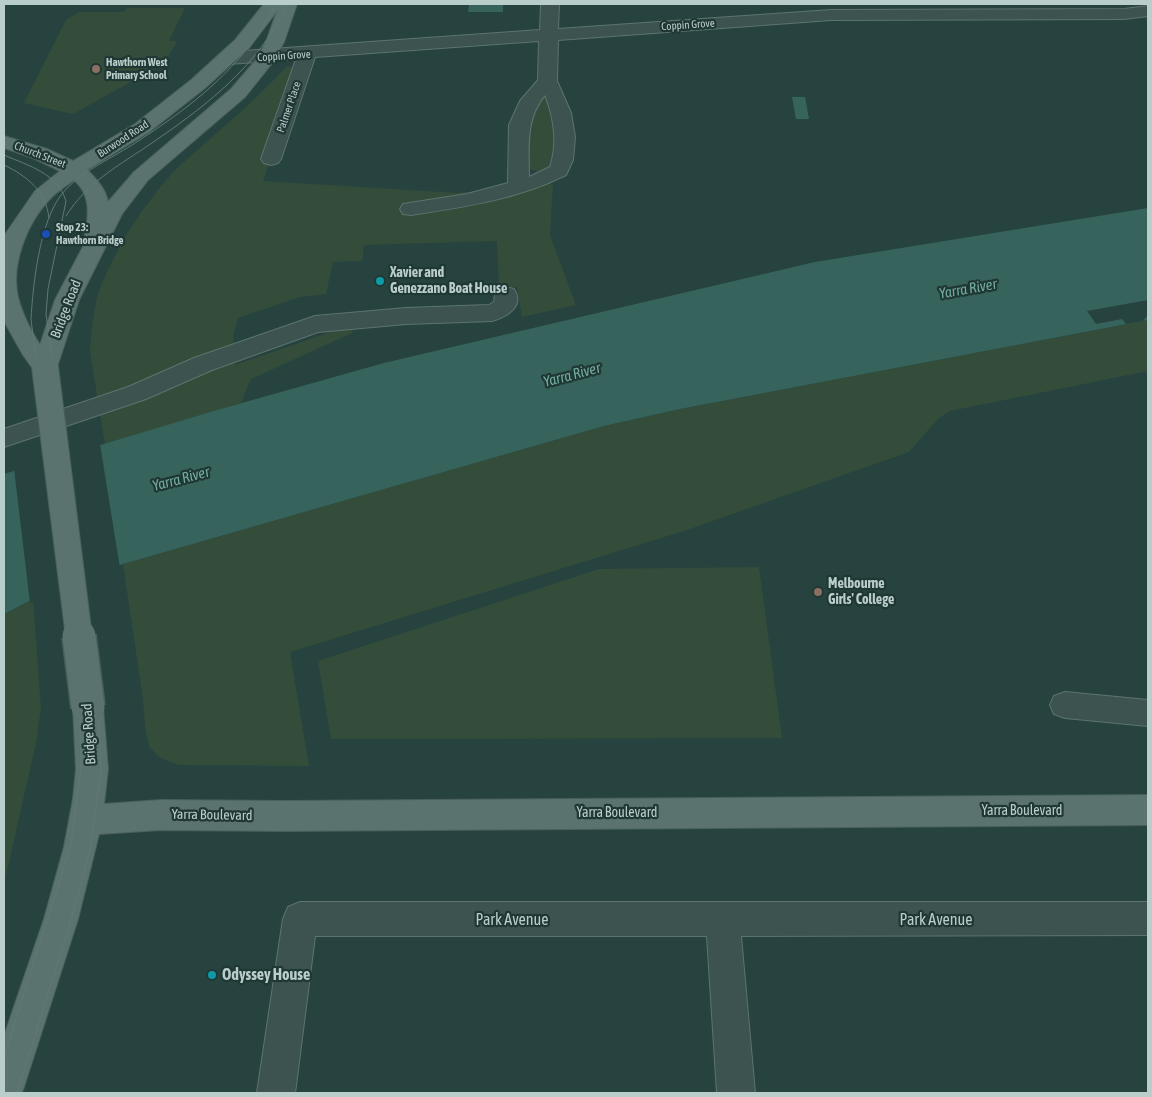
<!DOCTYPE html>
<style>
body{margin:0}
#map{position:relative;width:1152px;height:1097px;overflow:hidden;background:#27433f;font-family:"Asap Condensed",sans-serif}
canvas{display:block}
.frame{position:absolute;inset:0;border:5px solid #b9cdca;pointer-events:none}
</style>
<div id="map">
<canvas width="1152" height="1097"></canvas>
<div class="frame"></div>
</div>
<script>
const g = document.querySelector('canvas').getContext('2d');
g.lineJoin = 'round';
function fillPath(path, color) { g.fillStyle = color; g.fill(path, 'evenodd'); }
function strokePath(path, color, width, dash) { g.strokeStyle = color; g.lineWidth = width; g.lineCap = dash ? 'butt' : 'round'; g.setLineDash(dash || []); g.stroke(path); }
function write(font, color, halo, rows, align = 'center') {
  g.font = font + ' "Asap Condensed",sans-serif'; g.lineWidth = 4.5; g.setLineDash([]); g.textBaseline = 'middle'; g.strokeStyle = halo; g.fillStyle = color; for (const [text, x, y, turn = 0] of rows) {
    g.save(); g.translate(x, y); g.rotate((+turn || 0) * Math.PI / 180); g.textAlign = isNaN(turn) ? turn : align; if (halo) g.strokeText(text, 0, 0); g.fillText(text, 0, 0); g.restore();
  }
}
fillPath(new Path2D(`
 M 127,8 L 185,8 L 169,41 L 177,41 L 169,55 L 138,78 L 73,114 L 24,103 L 66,20 L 79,12 L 124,12 Z
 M 302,66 L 263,181 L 458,193 L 553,184 L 550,235 L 576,305 L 522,317 L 517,287 L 499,288 L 497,241 L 364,245 L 362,261 L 333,262 L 326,294 L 300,297 L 238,318 L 233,336 L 235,365 L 342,328 L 353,328 L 352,333 L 251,379 L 241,403 L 105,445 L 90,351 C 91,334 93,315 97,298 C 110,255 151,191 185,161 C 219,130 255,102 286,67 Z
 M 545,91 L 552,100 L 556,167 C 543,171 535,174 524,165 L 530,119 Z
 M 1148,320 L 1148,371 L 950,411 L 939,418 L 909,452 L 684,531 L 290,652 L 309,766 L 178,765 L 159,757 L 150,748 L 146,733 L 142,692 L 123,564 L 604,426 L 680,409 Z
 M 759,567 L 782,738 L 331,739 L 318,661 L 599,569 Z
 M 33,599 L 41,708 L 36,743 L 4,884 L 4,614 Z`), '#334d3a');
fillPath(new Path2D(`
 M 469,5 L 503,5 L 503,12 L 468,12 Z
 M 792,97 L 805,97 L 809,119 L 796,119 Z
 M 1148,208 L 1148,320 L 680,409 L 604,426 L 123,564 L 33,599 L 4,614 L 4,474 L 217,410 L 384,363 L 815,262 Z`), '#36645d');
fillPath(new Path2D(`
 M 1148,300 L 1148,315 L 1143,321 L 1126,324 L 1122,319 L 1096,324 L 1087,311 Z
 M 100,444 L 120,568 L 30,603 L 14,469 Z`), '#27433f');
const minor = new Path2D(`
 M 541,4 L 559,4 L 558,29 L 831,10 L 1124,9 L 1148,6 L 1148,16 L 1124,19 L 831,20 L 558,40 L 557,81 L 571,113 L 575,137 L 573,160 L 566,175 C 518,199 464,207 411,215 L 403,214 L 400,209 L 403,204 L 467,194 L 508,183 L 509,125 L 520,101 L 538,80 L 539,41 L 315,57 L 281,159 L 278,163 L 271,165 L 264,163 L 261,159 L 296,59 L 229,64 L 222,62 L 220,58 L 222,54 L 229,52 L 540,30 ZM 545,95 C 554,118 558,143 550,167 L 529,177 C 529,147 525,119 545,95 Z
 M 506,287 L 514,289 C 525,306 507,317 492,321 L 406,324 L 318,332 L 212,370 L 146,399 L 4,447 L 4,429 L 128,387 L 194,358 L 315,316 L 406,308 L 489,305 L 494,302 L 495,294 L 498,289 Z
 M 1065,692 L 1148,700 L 1148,726 L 1065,718 L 1054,714 L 1050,705 L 1054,696 Z
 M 300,902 L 1148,902 L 1148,935 L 741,936 L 755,1093 L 717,1093 L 707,936 L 315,936 L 295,1093 L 257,1093 L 283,919 L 288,907 Z`);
const major = new Path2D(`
 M 264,4 L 297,4 L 284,42 L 273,62 L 245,97 L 148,180 L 122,214 L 79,300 L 57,367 L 54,373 L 45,375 L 36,373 L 23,355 L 4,321 L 4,236 L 35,191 L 60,171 L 33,158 L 4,148 L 4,136 L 47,149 L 73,161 L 135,124 L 191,80 L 235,40 ZM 277,11 L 266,42 L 256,60 L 231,89 L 134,172 L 108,202 C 106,190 97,179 87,170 L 149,132 L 205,88 L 249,48 ZM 74,180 C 91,195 89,214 85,235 L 87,239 L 55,300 L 40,345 C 30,329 20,310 17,292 C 12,261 28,222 49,200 C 56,192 66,186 74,180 Z
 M 88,694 L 99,698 L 103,707 L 108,769 L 104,804 L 161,800 L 285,801 L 1148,795 L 1148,825 L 285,831 L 161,830 L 99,834 L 78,919 L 23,1090 L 21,1093 L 4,1093 L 4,1036 L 44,919 L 64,847 L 73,799 L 76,769 L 73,707 L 77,698 Z`);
strokePath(minor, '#5d7370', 2);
strokePath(major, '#495f5c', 2);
fillPath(minor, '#3c534f');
fillPath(major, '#5a736f');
strokePath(new Path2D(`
 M 4,155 C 29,166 57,173 66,201 L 48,289 L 46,314 L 98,704 L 101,771 L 90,849 L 73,913 L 17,1093
 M 4,165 C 27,176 46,191 49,218
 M 66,216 C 86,184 116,167 146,147 C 202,109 259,67 287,4
 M 4,1057 L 71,845 L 81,767 L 80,725 L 31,319 C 33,284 39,231 57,201 C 73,175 107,161 132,145 C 191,107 243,68 276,4`), '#5e7a76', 1);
const majorBridgeFar1 = new Path2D(`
 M 45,367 L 79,637`);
const majorBridge = new Path2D(`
 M 79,636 L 88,707`);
strokePath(majorBridgeFar1, '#495f5c', 28, []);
strokePath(majorBridge, '#495f5c', 36, []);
strokePath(majorBridgeFar1, '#5a736f', 26);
strokePath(majorBridge, '#5a736f', 33);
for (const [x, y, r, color] of [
 [96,69,5,"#8d6e63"],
 [46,234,5,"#1a4fb4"],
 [380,281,5,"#0f9aa8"],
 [818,592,5,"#8d6e63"],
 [212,975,5,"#0f9aa8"]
]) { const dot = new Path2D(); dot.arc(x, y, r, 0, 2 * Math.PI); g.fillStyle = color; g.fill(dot); strokePath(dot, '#203835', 2); }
write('11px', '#b9cdca', '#203835', [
 ["Coppin Grove",688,25,-4],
 ["Coppin Grove",284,56,-4],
 ["Palmer Place",289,107,-71],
 ["Burwood Road",123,139,-33],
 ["Church Street",40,155,21]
]);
write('bold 11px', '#b9cdca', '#203835', [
 ["Hawthorn West",106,63],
 ["Primary School",106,76],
 ["Stop 23:",56,228],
 ["Hawthorn Bridge",56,241]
], 'left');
write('bold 14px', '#b9cdca', '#203835', [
 ["Xavier and",390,273],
 ["Genezzano Boat House",390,289],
 ["Melbourne",828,584],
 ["Girls' College",828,600]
], 'left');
write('14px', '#b9cdca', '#203835', [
 ["Bridge Road",66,309,-69],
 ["Bridge Road",89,734,-94],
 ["Yarra Boulevard",1022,811],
 ["Yarra Boulevard",617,813],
 ["Yarra Boulevard",212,815,1]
]);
write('italic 15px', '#73aba2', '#203835', [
 ["Yarra River",968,289,-10],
 ["Yarra River",572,375,-15],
 ["Yarra River",181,479,-15]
]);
write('16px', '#b9cdca', '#203835', [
 ["Park Avenue",512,920],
 ["Park Avenue",936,920]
]);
write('bold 16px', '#b9cdca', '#203835', [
 ["Odyssey House",222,975]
], 'left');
</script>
